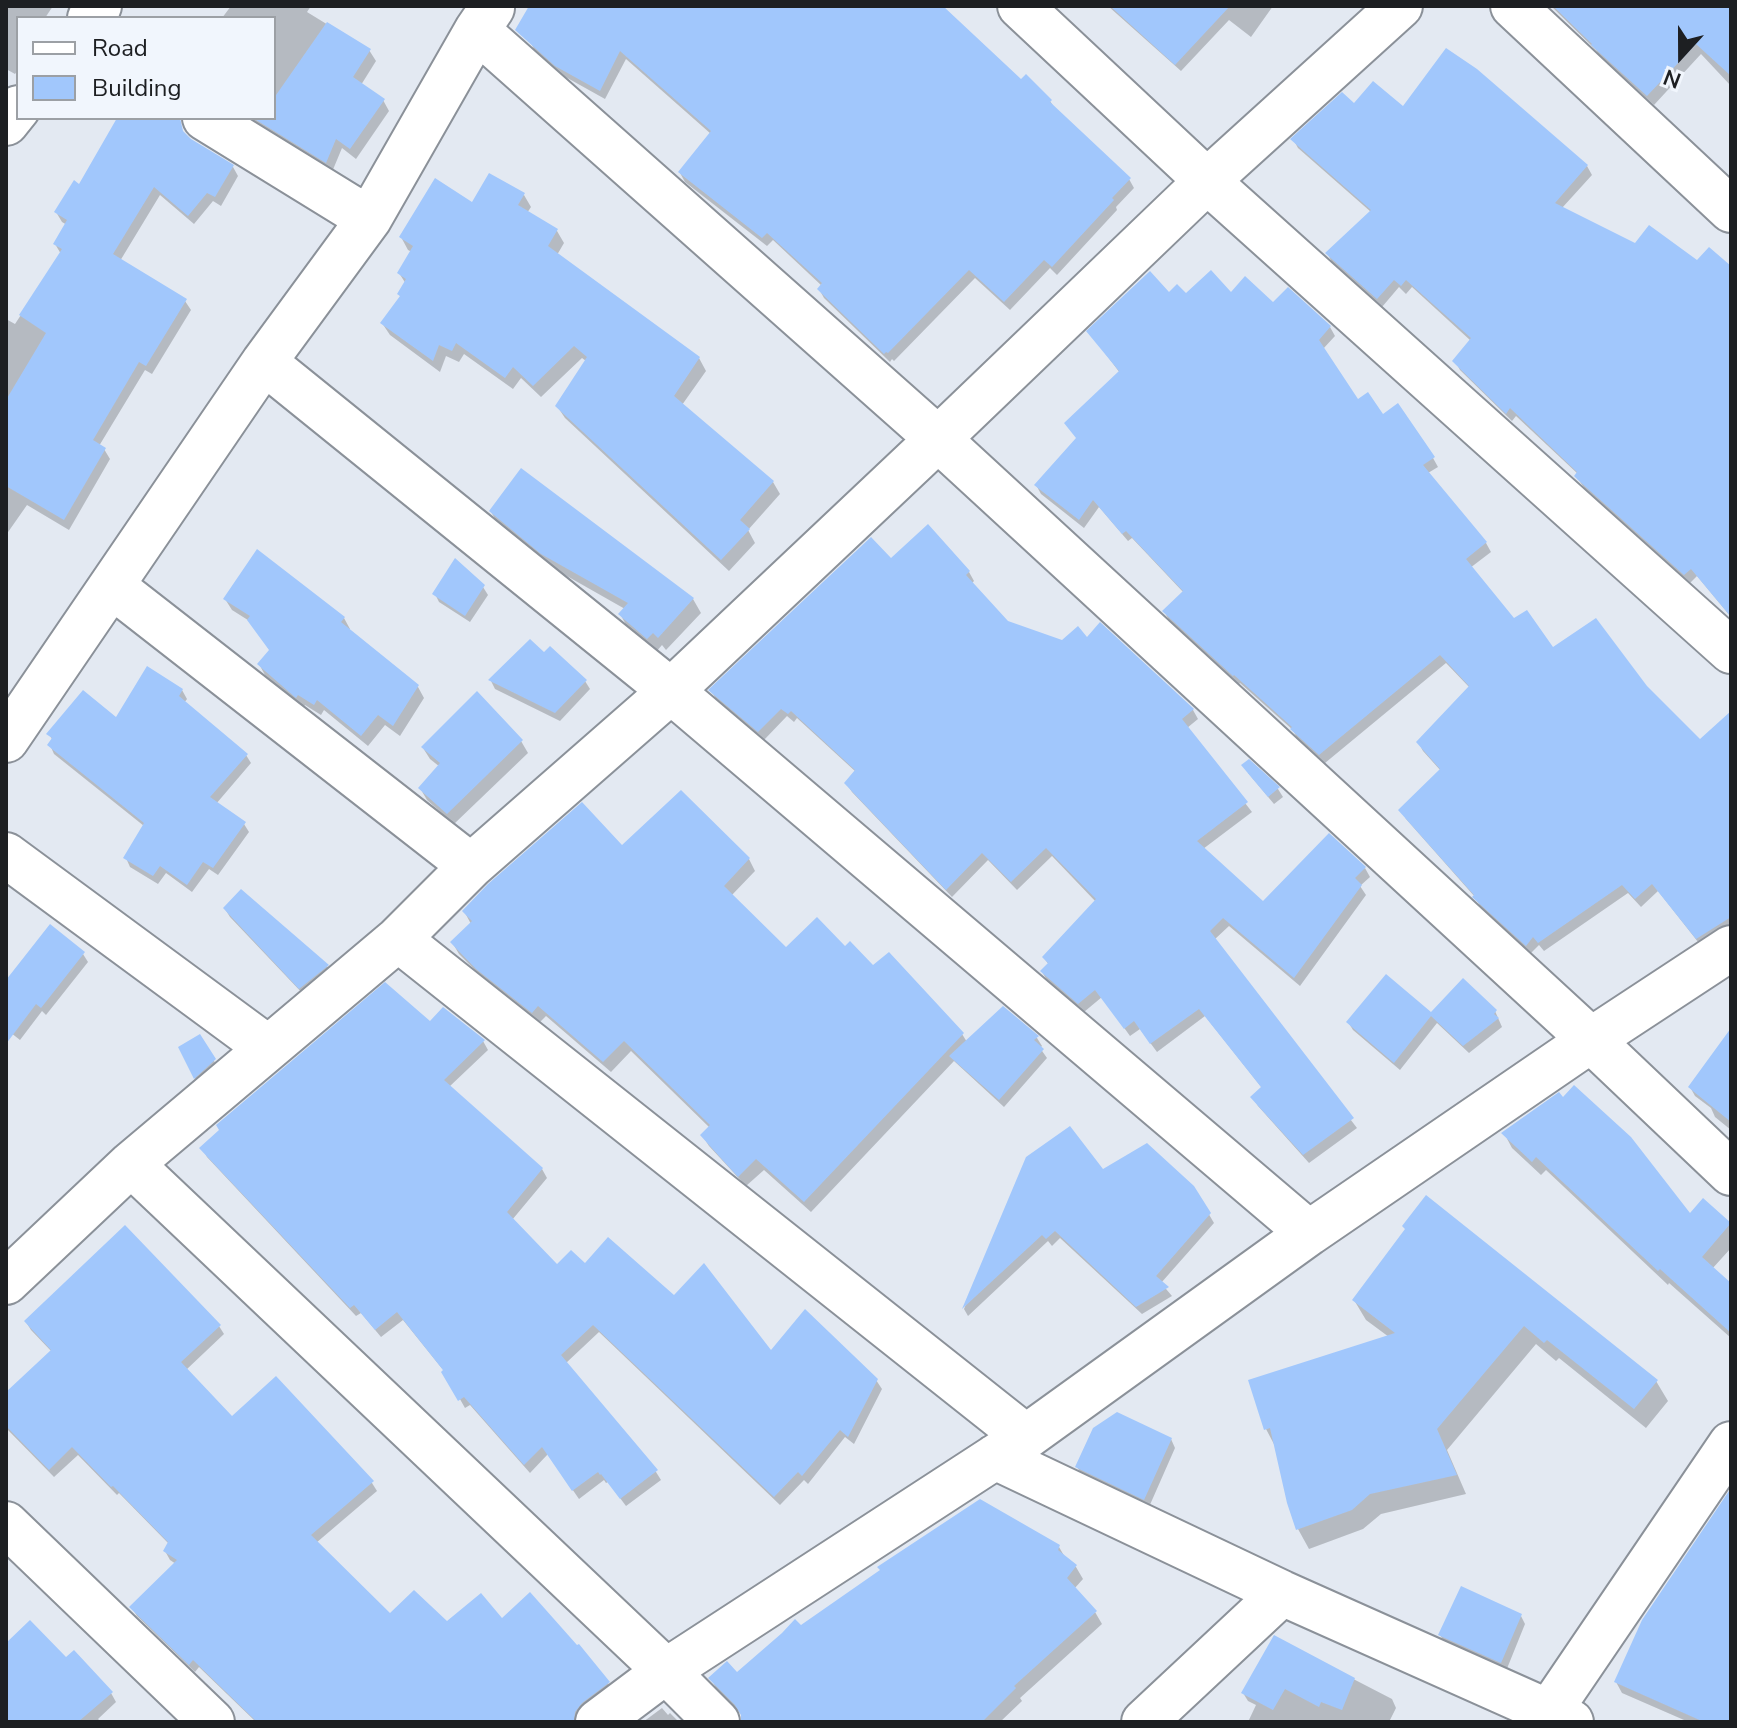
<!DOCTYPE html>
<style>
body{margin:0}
#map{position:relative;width:1737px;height:1728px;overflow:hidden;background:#e3e9f2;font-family:"Nunito Sans",sans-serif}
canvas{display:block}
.frame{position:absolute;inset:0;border:8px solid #1d1f22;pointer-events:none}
.legend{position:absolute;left:16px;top:16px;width:260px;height:104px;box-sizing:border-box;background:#f1f6fd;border:2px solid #9ca0a5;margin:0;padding:10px 14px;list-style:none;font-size:24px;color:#1d1f22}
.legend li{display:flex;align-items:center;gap:16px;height:40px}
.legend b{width:40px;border:2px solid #9ca0a5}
.north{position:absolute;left:1641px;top:16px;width:80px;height:80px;-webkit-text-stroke:6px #f1f6fd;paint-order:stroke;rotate:201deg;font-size:22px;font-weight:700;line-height:32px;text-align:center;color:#1d1f22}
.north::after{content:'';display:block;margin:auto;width:28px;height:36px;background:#1d1f22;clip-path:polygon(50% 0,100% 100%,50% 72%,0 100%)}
</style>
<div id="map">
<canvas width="1737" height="1728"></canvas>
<div class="frame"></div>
<ul class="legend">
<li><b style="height:10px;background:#fff"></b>Road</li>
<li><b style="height:22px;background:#a1c7fc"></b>Building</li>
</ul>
<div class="north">N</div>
</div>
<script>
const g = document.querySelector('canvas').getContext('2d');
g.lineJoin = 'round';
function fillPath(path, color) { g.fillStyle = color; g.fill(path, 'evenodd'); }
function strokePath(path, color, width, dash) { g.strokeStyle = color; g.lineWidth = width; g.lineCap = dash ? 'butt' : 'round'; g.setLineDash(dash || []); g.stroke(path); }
fillPath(new Path2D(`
 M 6,6 L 53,6 L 45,18 L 18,18 L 18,70 L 15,74 L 6,69 Z
 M 231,6 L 311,6 L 307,12 L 369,50 L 376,61 L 361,85 L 383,100 L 389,111 L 356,159 L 342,148 L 332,172 L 244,118 L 274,118 L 274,18 L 222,18 Z
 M 551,6 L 940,6 L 1021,82 L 1050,101 L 1056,110 L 1129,179 L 1134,188 L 1116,207 L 1117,210 L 1057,275 L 1050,268 L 1010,310 L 975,278 L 894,361 L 892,359 L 890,362 L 824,298 L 819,289 L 822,286 L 773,240 L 767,246 L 685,182 L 680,173 L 711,134 L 626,59 L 605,99 L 562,75 L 535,51 L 530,41 Z
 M 1108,6 L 1273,6 L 1251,37 L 1229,20 L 1181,71 Z
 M 1551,6 L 1731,6 L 1731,86 L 1701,54 L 1654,105 L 1599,55 L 1596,50 Z
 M 1354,106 L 1404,109 L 1587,166 L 1592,175 L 1562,208 L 1635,246 L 1697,262 L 1731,269 L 1731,617 L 1697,576 L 1690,583 L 1585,489 L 1576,476 L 1578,474 L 1516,416 L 1512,421 L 1460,370 L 1455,361 L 1471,341 L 1412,287 L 1406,294 L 1399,287 L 1382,307 L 1332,262 L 1327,253 L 1371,212 L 1298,148 L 1293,139 Z
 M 120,118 L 133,118 L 233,167 L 238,176 L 221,206 L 213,201 L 194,224 L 160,195 L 120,261 L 185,301 L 191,310 L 152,374 L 145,370 L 99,446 L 104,449 L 110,459 L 69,530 L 27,505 L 6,535 L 6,319 L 15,324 L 61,254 L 55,244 L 67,225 L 62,222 L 56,212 L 80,187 Z
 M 524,195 L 531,207 L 527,213 L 557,231 L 564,243 L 557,255 L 699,358 L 706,371 L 682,405 L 773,482 L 780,494 L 748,530 L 755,543 L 729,571 L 565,418 L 557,406 L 586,361 L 582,358 L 541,397 L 521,378 L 513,389 L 464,354 L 459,362 L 446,356 L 440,372 L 390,335 L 382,323 L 401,298 L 399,294 L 406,284 L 399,273 L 412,252 L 408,250 L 401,237 L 473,205 Z
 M 1168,295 L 1231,295 L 1273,304 L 1330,327 L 1335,336 L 1323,349 L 1358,402 L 1383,417 L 1433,458 L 1438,467 L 1428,473 L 1486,543 L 1491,552 L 1470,568 L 1514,620 L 1552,650 L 1645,688 L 1699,742 L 1731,729 L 1731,928 L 1702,947 L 1658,891 L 1641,907 L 1628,893 L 1544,951 L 1539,945 L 1531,953 L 1480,906 L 1475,897 L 1406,819 L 1401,810 L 1441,771 L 1423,751 L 1418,742 L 1470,688 L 1446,663 L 1325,763 L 1297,738 L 1293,730 L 1240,683 L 1239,684 L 1169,620 L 1164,611 L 1184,593 L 1132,538 L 1128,541 L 1099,507 L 1084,528 L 1041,494 L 1036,485 L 1078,439 L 1066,423 L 1120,373 L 1089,332 Z
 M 522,471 L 693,599 L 701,613 L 666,650 L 662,645 L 656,652 L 628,628 L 620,614 L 625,609 L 551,567 L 499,525 L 491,512 Z
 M 257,552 L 344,618 L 350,629 L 349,631 L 418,687 L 424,698 L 400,736 L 385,725 L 368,746 L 324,710 L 321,715 L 305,705 L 303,708 L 265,675 L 259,664 L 270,651 L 251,622 L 232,610 L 225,599 Z
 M 891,561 L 969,572 L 974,581 L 971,584 L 1007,623 L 1063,642 L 1087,640 L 1193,710 L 1198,719 L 1187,728 L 1252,812 L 1203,849 L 1263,904 L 1365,868 L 1370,877 L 1360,886 L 1366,895 L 1300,986 L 1229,926 L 1214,940 L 1357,1128 L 1309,1163 L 1258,1106 L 1252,1097 L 1262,1088 L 1205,1016 L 1157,1052 L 1140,1029 L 1130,1036 L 1102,997 L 1084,1012 L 1047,980 L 1042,972 L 1049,965 L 1044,958 L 1096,902 L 1052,856 L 1017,890 L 988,860 L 952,897 L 852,792 L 846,783 L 856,772 L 797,718 L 794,722 L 787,716 L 764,740 L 716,699 L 711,690 Z
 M 483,587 L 488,595 L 470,622 L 439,602 L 435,594 Z
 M 544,655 L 585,681 L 590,689 L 560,721 L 495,689 L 491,681 Z
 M 182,690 L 187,699 L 184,703 L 246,755 L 251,763 L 216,804 L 244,824 L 249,832 L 218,875 L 209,869 L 192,892 L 166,873 L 158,884 L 130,867 L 126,858 L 144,826 L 54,754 L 50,745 L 53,741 L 49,734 L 116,720 Z
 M 521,741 L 528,753 L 454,824 L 427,800 L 420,788 L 440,767 L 430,759 L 423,748 Z
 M 1249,762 L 1278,789 L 1283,797 L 1274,804 L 1248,773 Z
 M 622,848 L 749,859 L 755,871 L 731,896 L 786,949 L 845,949 L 962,1034 L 967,1042 L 1003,1008 L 1037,1038 L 1042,1046 L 1040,1048 L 1047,1058 L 1004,1107 L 954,1061 L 811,1212 L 764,1170 L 746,1186 L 709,1146 L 702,1135 L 710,1128 L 631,1051 L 611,1072 L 546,1016 L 539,1023 L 485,980 L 459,954 L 452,942 L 471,924 L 464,911 Z
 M 225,909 L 327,966 L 332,974 L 305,996 L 230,917 Z
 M 83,954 L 88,962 L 46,1015 L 42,1011 L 20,1040 L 6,1029 L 6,984 Z
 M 1495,1011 L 1502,1027 L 1469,1053 L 1437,1023 L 1400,1070 L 1353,1030 L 1348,1022 Z
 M 430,1024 L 483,1041 L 488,1050 L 449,1087 L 542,1169 L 547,1178 L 512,1220 L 557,1267 L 585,1266 L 675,1298 L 771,1353 L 876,1380 L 882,1389 L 854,1444 L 845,1437 L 808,1484 L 804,1480 L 780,1505 L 599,1332 L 566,1363 L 656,1472 L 661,1480 L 626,1506 L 608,1482 L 606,1483 L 604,1480 L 579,1499 L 548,1454 L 530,1473 L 470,1405 L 465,1408 L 444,1371 L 403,1320 L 381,1337 L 361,1313 L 356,1316 L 207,1157 L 202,1148 Z
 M 1731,1032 L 1731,1130 L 1715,1117 L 1711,1108 L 1695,1096 L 1690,1087 Z
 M 199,1037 L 219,1069 L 200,1085 L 195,1078 Z
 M 1504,1133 L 1690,1216 L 1703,1201 L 1730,1225 L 1731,1248 L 1712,1269 L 1731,1286 L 1731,1338 L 1669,1283 L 1668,1285 L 1546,1170 L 1541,1175 L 1512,1148 Z
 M 1028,1158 L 1193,1187 L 1214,1223 L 1161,1283 L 1172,1296 L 1142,1314 L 1060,1238 L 1052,1246 L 1048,1241 L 968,1316 L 964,1309 Z
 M 1406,1230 L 1656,1381 L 1668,1401 L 1646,1428 L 1559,1358 L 1556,1361 L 1536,1344 L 1447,1450 L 1466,1494 L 1381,1514 L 1363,1529 L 1309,1549 L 1298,1529 L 1276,1448 L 1266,1429 L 1250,1381 L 1389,1337 L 1366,1320 L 1354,1300 Z
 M 26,1322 L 219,1326 L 224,1334 L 186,1370 L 232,1418 L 372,1483 L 377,1491 L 316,1543 L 390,1615 L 447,1624 L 502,1621 L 608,1683 L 613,1691 L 579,1722 L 327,1722 L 295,1680 L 255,1721 L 199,1667 L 195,1672 L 137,1616 L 132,1608 L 176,1564 L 170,1560 L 165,1551 L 169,1544 L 119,1493 L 117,1495 L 78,1455 L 54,1477 L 6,1428 L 6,1395 L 52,1352 L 31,1330 Z
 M 1171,1439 L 1175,1448 L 1149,1507 L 1082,1475 L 1077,1467 Z
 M 1731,1492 L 1731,1722 L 1683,1722 L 1684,1720 L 1622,1693 L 1616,1682 Z
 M 1059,1547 L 1066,1559 L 1076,1567 L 1083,1579 L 1074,1589 L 1095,1612 L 1102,1624 L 1020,1698 L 1022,1701 L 1000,1722 L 757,1722 L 742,1715 L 717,1690 L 711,1678 L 737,1674 L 801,1627 Z
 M 1521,1616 L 1525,1624 L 1506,1671 L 1445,1643 L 1440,1635 Z
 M 1274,1638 L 1392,1699 L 1396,1708 L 1389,1722 L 1248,1722 L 1256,1705 L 1248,1701 L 1243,1693 Z
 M 6,1646 L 66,1660 L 111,1693 L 116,1702 L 98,1719 L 101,1722 L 6,1722 Z
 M 662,1708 L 668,1715 L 670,1713 L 679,1722 L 643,1722 Z`), '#0003');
fillPath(new Path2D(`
 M 529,6 L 943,6 L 1021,79 L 1026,74 L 1052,100 L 1050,102 L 1131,178 L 1112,198 L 1114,200 L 1052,267 L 1044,260 L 1004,302 L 969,270 L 888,353 L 886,352 L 884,354 L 817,289 L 822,283 L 767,233 L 762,238 L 678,172 L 711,131 L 620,51 L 600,91 L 555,66 L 515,30 Z
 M 1110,6 L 1230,6 L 1175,65 Z
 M 1553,6 L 1731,6 L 1731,76 L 1696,44 L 1647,96 L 1591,45 L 1592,44 Z
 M 327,22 L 371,49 L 353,77 L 385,99 L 350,149 L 336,139 L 326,163 L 253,118 L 274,118 L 274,98 Z
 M 1446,48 L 1477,69 L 1588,165 L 1555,203 L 1635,243 L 1649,225 L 1697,260 L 1709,247 L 1731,266 L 1731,617 L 1691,569 L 1684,575 L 1578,480 L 1574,476 L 1577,472 L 1510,408 L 1506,414 L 1452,361 L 1471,338 L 1406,280 L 1401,286 L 1394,280 L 1377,299 L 1325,253 L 1371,210 L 1290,139 L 1342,92 L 1354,103 L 1373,81 L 1403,106 Z
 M 117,118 L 180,118 L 183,131 L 191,139 L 234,165 L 215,197 L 207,193 L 188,216 L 154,187 L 113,254 L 187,299 L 146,366 L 139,362 L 93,440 L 106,448 L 64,520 L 6,486 L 6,400 L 46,333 L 19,315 L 62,249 L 53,244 L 67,220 L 54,212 L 74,180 L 79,184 Z
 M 489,173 L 525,193 L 518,205 L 558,229 L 548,246 L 700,357 L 674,396 L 774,481 L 740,520 L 750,529 L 721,560 L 555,406 L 587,357 L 574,346 L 533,386 L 513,367 L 505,378 L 456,343 L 452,351 L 439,345 L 433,361 L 380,323 L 400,296 L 397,294 L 406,279 L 397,273 L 413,246 L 399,237 L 435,178 L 472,202 Z
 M 1211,270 L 1231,292 L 1245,276 L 1273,302 L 1288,287 L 1331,326 L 1319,340 L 1358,399 L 1368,392 L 1383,414 L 1398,403 L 1435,457 L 1423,465 L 1487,542 L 1466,559 L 1514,618 L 1527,610 L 1553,647 L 1596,618 L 1647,686 L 1700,739 L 1731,711 L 1731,917 L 1696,939 L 1652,884 L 1635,899 L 1622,885 L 1538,943 L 1533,937 L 1526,946 L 1472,897 L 1474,895 L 1398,810 L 1440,769 L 1416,742 L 1469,686 L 1440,655 L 1319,755 L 1290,729 L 1292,727 L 1234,675 L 1233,676 L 1162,611 L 1183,591 L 1126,531 L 1122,534 L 1093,500 L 1079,520 L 1034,485 L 1076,438 L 1064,423 L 1119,371 L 1086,331 L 1150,271 L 1169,292 L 1177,284 L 1186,293 Z
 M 521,468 L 694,598 L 658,638 L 653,633 L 647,639 L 618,614 L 628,603 L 541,554 L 489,511 Z
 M 928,524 L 970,571 L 966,575 L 1008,621 L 1062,640 L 1078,626 L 1087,637 L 1100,622 L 1194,709 L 1182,719 L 1248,802 L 1197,841 L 1263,901 L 1329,833 L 1366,867 L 1355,878 L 1362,885 L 1294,978 L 1223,918 L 1210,931 L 1354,1118 L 1303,1155 L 1250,1097 L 1261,1087 L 1199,1009 L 1150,1044 L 1134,1021 L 1124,1029 L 1095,990 L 1078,1004 L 1040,971 L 1048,963 L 1042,957 L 1096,899 L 1046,848 L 1011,882 L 982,853 L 946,890 L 844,783 L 855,770 L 791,711 L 788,714 L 781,709 L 758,732 L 708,690 L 871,537 L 891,558 Z
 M 257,549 L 345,617 L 341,622 L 419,685 L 393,726 L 378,715 L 361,736 L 317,700 L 314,705 L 298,695 L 296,698 L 257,664 L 269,650 L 247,620 L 250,616 L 223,599 Z
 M 455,558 L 485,585 L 465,616 L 432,594 Z
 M 530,639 L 544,652 L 550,646 L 587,680 L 555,713 L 488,680 Z
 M 147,666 L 183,689 L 179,696 L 248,754 L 210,797 L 246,822 L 213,868 L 203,862 L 187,885 L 160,866 L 153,876 L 123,858 L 144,823 L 47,745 L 52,738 L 46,734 L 83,690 L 116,717 Z
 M 477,691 L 523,740 L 447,814 L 418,788 L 440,763 L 421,747 Z
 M 1249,759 L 1280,787 L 1268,797 L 1241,765 Z
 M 681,790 L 750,858 L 724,886 L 786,947 L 817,917 L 845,946 L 850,941 L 873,965 L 889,952 L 964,1033 L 804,1202 L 756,1159 L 738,1177 L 700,1135 L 710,1125 L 624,1041 L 603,1062 L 538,1006 L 532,1013 L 476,969 L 450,942 L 472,921 L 462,911 L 488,884 L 582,802 L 622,845 Z
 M 241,889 L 329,965 L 299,989 L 223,908 Z
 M 50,924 L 85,952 L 41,1008 L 36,1004 L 6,1044 L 6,980 Z
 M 1386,974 L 1431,1012 L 1463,978 L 1497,1010 L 1494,1014 L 1499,1018 L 1463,1046 L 1431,1016 L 1394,1063 L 1346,1022 Z
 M 385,982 L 430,1021 L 443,1007 L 485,1040 L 444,1080 L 543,1168 L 507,1212 L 557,1264 L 571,1250 L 585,1263 L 608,1237 L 674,1295 L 704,1263 L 771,1350 L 805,1309 L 878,1379 L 848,1437 L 840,1430 L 802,1476 L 798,1472 L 774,1497 L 593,1325 L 561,1355 L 658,1470 L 620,1499 L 601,1474 L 600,1475 L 598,1472 L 572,1491 L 542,1447 L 524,1465 L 464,1397 L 458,1401 L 441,1372 L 443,1370 L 397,1312 L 375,1330 L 354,1305 L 350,1308 L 199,1148 L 219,1130 L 216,1125 Z
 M 1003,1006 L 1039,1036 L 1034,1040 L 1044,1049 L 999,1100 L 949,1056 Z
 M 1731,1028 L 1731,1122 L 1688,1087 Z
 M 200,1034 L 216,1059 L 194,1079 L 178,1047 Z
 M 1574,1085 L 1631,1137 L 1690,1213 L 1703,1198 L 1731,1223 L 1702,1257 L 1731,1283 L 1731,1333 L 1660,1269 L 1658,1271 L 1536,1157 L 1532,1162 L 1501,1133 L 1559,1092 L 1563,1097 Z
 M 1070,1126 L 1103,1169 L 1147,1143 L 1194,1186 L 1211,1213 L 1156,1276 L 1169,1287 L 1136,1307 L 1055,1231 L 1046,1239 L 1042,1235 L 962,1309 L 1026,1157 Z
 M 1426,1195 L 1658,1380 L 1634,1409 L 1547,1340 L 1544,1343 L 1524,1326 L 1437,1429 L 1457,1475 L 1370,1494 L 1352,1510 L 1296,1530 L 1287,1503 L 1270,1428 L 1264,1430 L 1248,1380 L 1395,1333 L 1352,1300 L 1405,1229 L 1402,1226 Z
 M 125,1225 L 221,1325 L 181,1362 L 232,1416 L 276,1376 L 374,1481 L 311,1535 L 390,1613 L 414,1590 L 447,1621 L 481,1593 L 502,1618 L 530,1592 L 577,1645 L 579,1644 L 610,1682 L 582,1703 L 575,1712 L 574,1722 L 257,1722 L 193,1660 L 189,1665 L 129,1607 L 177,1560 L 163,1551 L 168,1542 L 113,1486 L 111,1487 L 72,1447 L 49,1470 L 6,1426 L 6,1392 L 51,1350 L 24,1321 Z
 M 1117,1412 L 1172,1438 L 1144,1500 L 1075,1467 L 1093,1428 Z
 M 1731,1488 L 1731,1722 L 1704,1722 L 1614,1682 L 1642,1620 Z
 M 980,1499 L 1060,1545 L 1058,1550 L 1077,1565 L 1067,1578 L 1097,1611 L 1014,1686 L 1016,1688 L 982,1722 L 741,1722 L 741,1715 L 735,1705 L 708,1678 L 727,1661 L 737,1672 L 782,1633 L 795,1619 L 801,1625 L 880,1570 L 877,1567 Z
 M 1461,1586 L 1522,1614 L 1501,1663 L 1438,1635 Z
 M 30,1620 L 66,1657 L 74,1650 L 113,1692 L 78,1722 L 6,1722 L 6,1643 Z
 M 1274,1635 L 1355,1678 L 1342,1710 L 1321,1702 L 1319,1707 L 1285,1689 L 1273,1710 L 1241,1693 Z`), '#a1c7fc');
const street = new Path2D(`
 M 1020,6 L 1207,181 L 1731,651
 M 1513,6 L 1731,210
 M 90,18 L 99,6
 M 477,30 L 938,439 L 1591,1040 L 1731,1173
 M 205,118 L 369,219
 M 6,123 L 18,108
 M 264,362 L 671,691 L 1309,1233
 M 112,586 L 471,866
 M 6,740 L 264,362 L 369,219 L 477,30 L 492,8
 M 6,855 L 268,1048
 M 398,939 L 1026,1437
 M 131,1164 L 666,1671 L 717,1722
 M 6,1282 L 131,1164 L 398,939 L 471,866 L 671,691 L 938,439 L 1207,181 L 1400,6
 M 995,1457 L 1282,1593 L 1571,1722
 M 6,1524 L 212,1722
 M 598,1722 L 666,1671 L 1026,1437 L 1309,1233 L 1591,1040 L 1731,948
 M 1144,1722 L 1282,1593
 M 1542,1722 L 1731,1444`);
strokePath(street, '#8b9199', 48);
strokePath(street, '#fff', 44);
</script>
